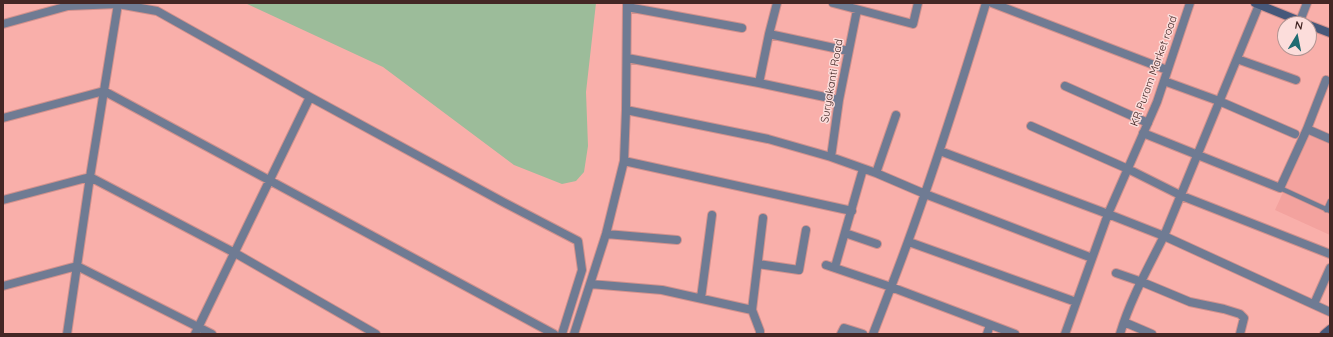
<!DOCTYPE html>
<style>
body{margin:0}
#map{position:relative;width:1333px;height:337px;overflow:hidden;background:#f9afaa;font-family:Quicksand,sans-serif}
canvas{display:block}
.frame{position:absolute;inset:0;border:4px solid #442725;pointer-events:none}
.north{position:absolute;left:1277px;top:16px;width:40px;height:40px;box-sizing:border-box;background:#fcdddb;border:1px solid #b29492;border-radius:50%;rotate:10deg;font-size:11px;font-weight:700;line-height:16px;text-align:center;color:#442725}
.north::after{content:'';display:block;margin:auto;width:14px;height:18px;background:#206c72;clip-path:polygon(50% 0,100% 100%,50% 72%,0 100%)}
</style>
<div id="map">
<canvas width="1333" height="337"></canvas>
<div class="frame"></div>
<div class="north">N</div>
</div>
<script>
const g = document.querySelector('canvas').getContext('2d');
g.lineJoin = 'round';
function fillPath(path, color) { g.fillStyle = color; g.fill(path, 'evenodd'); }
function strokePath(path, color, width, dash) { g.strokeStyle = color; g.lineWidth = width; g.lineCap = dash ? 'butt' : 'round'; g.setLineDash(dash || []); g.stroke(path); }
function write(font, color, halo, rows, align = 'center') {
  g.font = font + ' Quicksand,sans-serif'; g.lineWidth = 3; g.setLineDash([]); g.textBaseline = 'middle'; g.strokeStyle = halo; g.fillStyle = color; for (const [text, x, y, turn = 0] of rows) {
    g.save(); g.translate(x, y); g.rotate((+turn || 0) * Math.PI / 180); g.textAlign = isNaN(turn) ? turn : align; if (halo) g.strokeText(text, 0, 0); g.fillText(text, 0, 0); g.restore();
  }
}
fillPath(new Path2D(`
 M 1309,135 L 1330,143 L 1330,235 L 1275,210 Z`), '#f3a29e');
fillPath(new Path2D(`
 M 245,3 L 596,3 L 586,92 L 588,146 L 584,172 L 576,181 L 562,184 L 514,165 L 383,67 Z`), '#9cbc9a');
const lane = new Path2D(`
 M 1280,188 L 1330,211
 M 1326,210 L 1330,201`);
const street = new Path2D(`
 M 833,3 L 913,24 L 918,3
 M 992,3 L 1167,70
 M 627,7 L 742,28
 M 1300,21 L 1307,3
 M 3,24 L 68,6 L 118,4 L 157,11 L 310,97 L 503,202 L 578,241 L 582,270 L 562,334
 M 769,34 L 777,3
 M 627,58 L 759,83 L 839,100
 M 1237,59 L 1296,80
 M 1164,81 L 1219,101 L 1295,134
 M 759,83 L 769,34 L 848,51
 M 1065,86 L 1148,123
 M 626,110 L 768,139 L 831,157 L 876,173 L 925,194 L 1092,258
 M 3,118 L 104,91 L 554,334
 M 1031,126 L 1128,169 L 1182,196 L 1330,254
 M 1307,129 L 1330,139
 M 1143,133 L 1280,188 L 1307,129 L 1326,80
 M 940,151 L 1108,214 L 1157,102 L 1190,3
 M 831,157 L 839,100 L 857,10
 M 624,161 L 852,211
 M 876,173 L 896,115
 M 3,200 L 90,177 L 235,253 L 376,334
 M 845,233 L 877,244
 M 606,234 L 677,240
 M 909,242 L 1076,302
 M 758,264 L 799,270 L 806,230
 M 826,265 L 891,287 C 927,194 957,99 986,3
 M 835,267 L 863,169
 M 1116,273 L 1142,282 L 1190,302 L 1224,309 L 1240,314 L 1244,318 L 1240,334
 M 590,284 L 662,290 L 752,310 L 760,331 L 760,334
 M 3,286 L 77,266 L 212,334
 M 701,298 L 712,215
 M 1314,304 L 1330,268
 M 752,310 L 763,218
 M 1124,322 L 1152,334
 M 67,334 L 90,177 L 118,4
 M 195,334 L 310,97
 M 574,334 L 606,234 L 624,161 L 626,110 L 627,3
 M 841,334 L 844,328 L 863,334
 M 873,334 L 891,287 L 1015,334
 M 987,334 L 990,325
 M 1065,334 L 1108,214 L 1164,236 L 1259,5
 M 1120,334 C 1130,300 1148,268 1164,236 L 1330,312`);
const secondary = new Path2D(`
 M 1255,3 L 1307,24
 M 1309,25 L 1330,33
 M 1324,334 L 1330,329`);
strokePath(lane, '#d1918d', 6);
strokePath(street, '#d1918d', 10);
strokePath(secondary, '#d1918d', 10);
strokePath(lane, '#6f7b93', 4.5);
strokePath(street, '#6f7b93', 8);
strokePath(secondary, '#46587a', 8);
write('11px', '#442725', '#fcdddb', [
 ["KR Puram Market road",1154,71,-70],
 ["Suryakanti Road",832,81,-80]
]);
</script>
